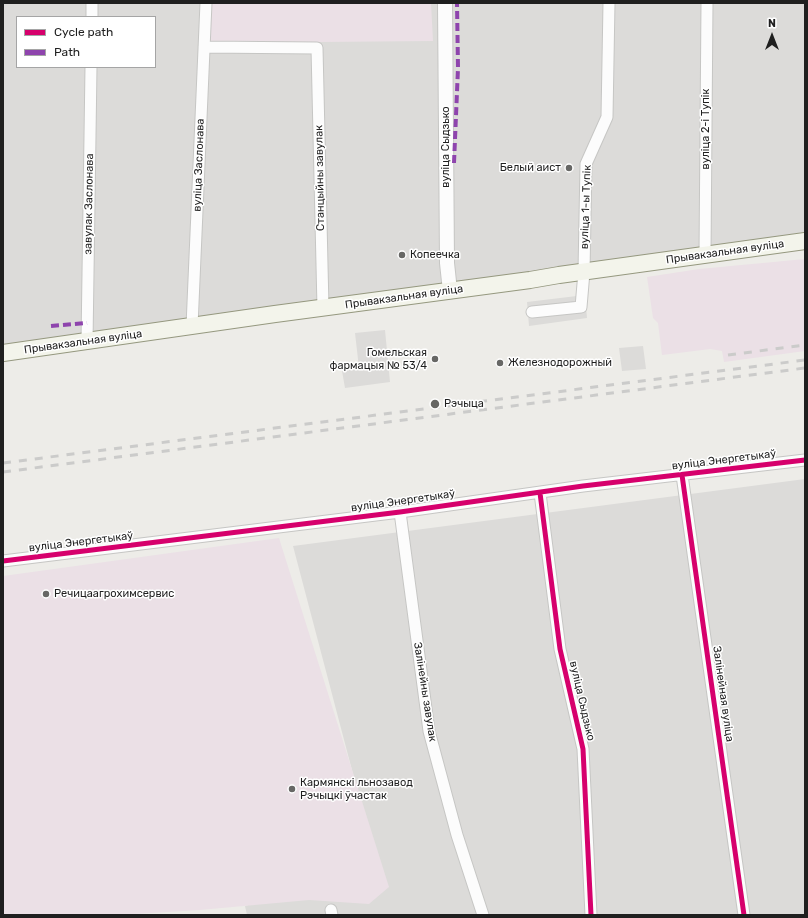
<!DOCTYPE html>
<meta charset="utf-8">
<style>
body{margin:0}
#map{position:relative;width:808px;height:918px;overflow:hidden;background:#edece8;font-family:Rubik,sans-serif}
canvas{display:block}
.frame{position:absolute;inset:0;border:4px solid #1f1f1f;pointer-events:none}
.legend{position:absolute;left:16px;top:16px;width:140px;height:52px;box-sizing:border-box;background:#fff;border:1px solid #a5a5a5;margin:0;padding:5px 7px;list-style:none;font-size:12px;color:#1f1f1f}
.legend li{display:flex;align-items:center;gap:8px;height:20px}
.legend b{width:20px;border:1px solid #a5a5a5}
.north{position:absolute;left:752px;top:16px;width:40px;height:40px;-webkit-text-stroke:3px #fff;paint-order:stroke;rotate:0deg;font-size:11px;font-weight:700;line-height:16px;text-align:center;color:#1f1f1f}
.north::after{content:'';display:block;margin:auto;width:14px;height:18px;background:#1f1f1f;clip-path:polygon(50% 0,100% 100%,50% 72%,0 100%)}
</style>
<div id="map">
<canvas width="808" height="918"></canvas>
<div class="frame"></div>
<ul class="legend">
<li><b style="height:5px;background:#d6006c"></b>Cycle path</li>
<li><b style="height:5px;background:#8e44ad"></b>Path</li>
</ul>
<div class="north">N</div>
</div>
<script>
const g = document.querySelector('canvas').getContext('2d');
g.lineJoin = 'round';
function fillPath(path, color) { g.fillStyle = color; g.fill(path, 'evenodd'); }
function strokePath(path, color, width, dash) { g.strokeStyle = color; g.lineWidth = width; g.lineCap = dash ? 'butt' : 'round'; g.setLineDash(dash || []); g.stroke(path); }
function write(font, color, halo, rows, align = 'center') {
  g.font = font + ' Rubik,sans-serif'; g.lineWidth = 3; g.setLineDash([]); g.textBaseline = 'middle'; g.strokeStyle = halo; g.fillStyle = color; for (const [text, x, y, turn = 0] of rows) {
    g.save(); g.translate(x, y); g.rotate((+turn || 0) * Math.PI / 180); g.textAlign = isNaN(turn) ? turn : align; if (halo) g.strokeText(text, 0, 0); g.fillText(text, 0, 0); g.restore();
  }
}
fillPath(new Path2D(`
 M 3,3 L 805,3 L 805,232 L 3,355 ZM 17,17 L 155,17 L 155,67 L 17,67 Z
 M 585,295 L 587,318 L 529,326 L 527,302 Z
 M 385,330 L 390,382 L 345,388 L 342,371 L 359,368 L 355,333 Z
 M 643,346 L 646,369 L 622,371 L 619,348 Z
 M 805,479 L 805,915 L 247,915 L 245,906 L 377,865 L 293,546 Z`), '#dcdbd9');
fillPath(new Path2D(`
 M 211,3 L 431,3 L 433,41 L 208,43 Z
 M 805,259 L 805,351 L 724,362 L 722,351 L 710,349 L 662,355 L 658,323 L 653,318 L 647,277 L 699,269 Z
 M 279,538 L 389,887 L 369,904 L 309,900 L 200,910 L 119,915 L 3,915 L 3,576 Z`), '#ebe0e6');
const minor = new Path2D(`
 M 92,17 L 92,3
 M 204,47 L 317,48 L 323,308
 M 705,254 L 707,3
 M 532,312 L 581,307 L 584,272 L 586,164 L 607,117 L 609,3
 M 192,326 L 206,3
 M 87,342 L 91,67
 M 682,475 L 744,915
 M 540,493 L 560,649 L 583,749 L 591,915
 M 400,512 L 429,731 L 457,835 L 483,915
 M 3,561 L 400,512 L 583,486 L 805,460
 M 331,910 L 332,915`);
const tertiary = new Path2D(`
 M 445,3 L 447,263 L 450,291`);
const secondary = new Path2D(`
 M 3,353 L 275,314 L 530,280 L 559,275 L 805,241`);
strokePath(minor, '#c6c6c4', 13);
strokePath(tertiary, '#c6c6c4', 16);
strokePath(secondary, '#95987f', 18);
strokePath(minor, '#fcfcfc', 11);
strokePath(tertiary, '#fcfcfc', 14);
strokePath(secondary, '#f3f4eb', 16);
strokePath(new Path2D(`
 M 728,355 L 805,345
 M 3,463 L 805,360
 M 3,472 L 805,368`), '#cbcbca', 3, [8, 8]);
strokePath(new Path2D(`
 M 454,163 L 458,68 L 457,3
 M 51,326 L 87,323`), '#8e44ad', 4, [8, 4]);
strokePath(new Path2D(`
 M 682,475 L 744,915
 M 540,493 L 560,649 L 583,749 L 591,915
 M 3,561 L 400,512 L 583,486 L 805,460`), '#d6006c', 5);
for (const [x, y, r, color] of [
 [569,168,4,"#676765"],
 [402,255,4,"#676765"],
 [435,359,4,"#676765"],
 [500,363,4,"#676765"],
 [435,404,5,"#676765"],
 [46,594,4,"#676765"],
 [292,789,4,"#676765"]
]) { const dot = new Path2D(); dot.arc(x, y, r, 0, 2 * Math.PI); g.fillStyle = color; g.fill(dot); strokePath(dot, '#fff', 1.5); }
write('11px', '#1f1f1f', '#fff', [
 ["вуліца 2-і Тупік",706,129,-90],
 ["вуліца Сыдзько",446,147,-90],
 ["вуліца Заслонава",199,165,-88],
 ["Станцыйны завулак",320,178,-91],
 ["завулак Заслонава",89,204,-89],
 ["вуліца 1-ы Тупік",586,207,-88],
 ["Прывакзальная вуліца",725,252,-8],
 ["Прывакзальная вуліца",404,297,-8],
 ["Прывакзальная вуліца",83,342,-8],
 ["вуліца Энергетыкаў",724,460,-7],
 ["вуліца Энергетыкаў",403,501,-8],
 ["вуліца Энергетыкаў",81,542,-7],
 ["Залінейны завулак",425,692,81],
 ["Залінейная вуліца",723,694,82],
 ["вуліца Сыдзько",582,701,77]
]);
write('11px', '#1f1f1f', '#fff', [
 ["Белый аист",561,168,"right"],
 ["Копеечка",410,255],
 ["Гомельская",427,353,"right"],
 ["фармацыя № 53/4",427,366,"right"],
 ["Железнодорожный",508,363],
 ["Рэчыца",444,404],
 ["Речицаагрохимсервис",54,594],
 ["Кармянскі льнозавод",300,783],
 ["Рэчыцкі ўчастак",300,796]
], 'left');
</script>
